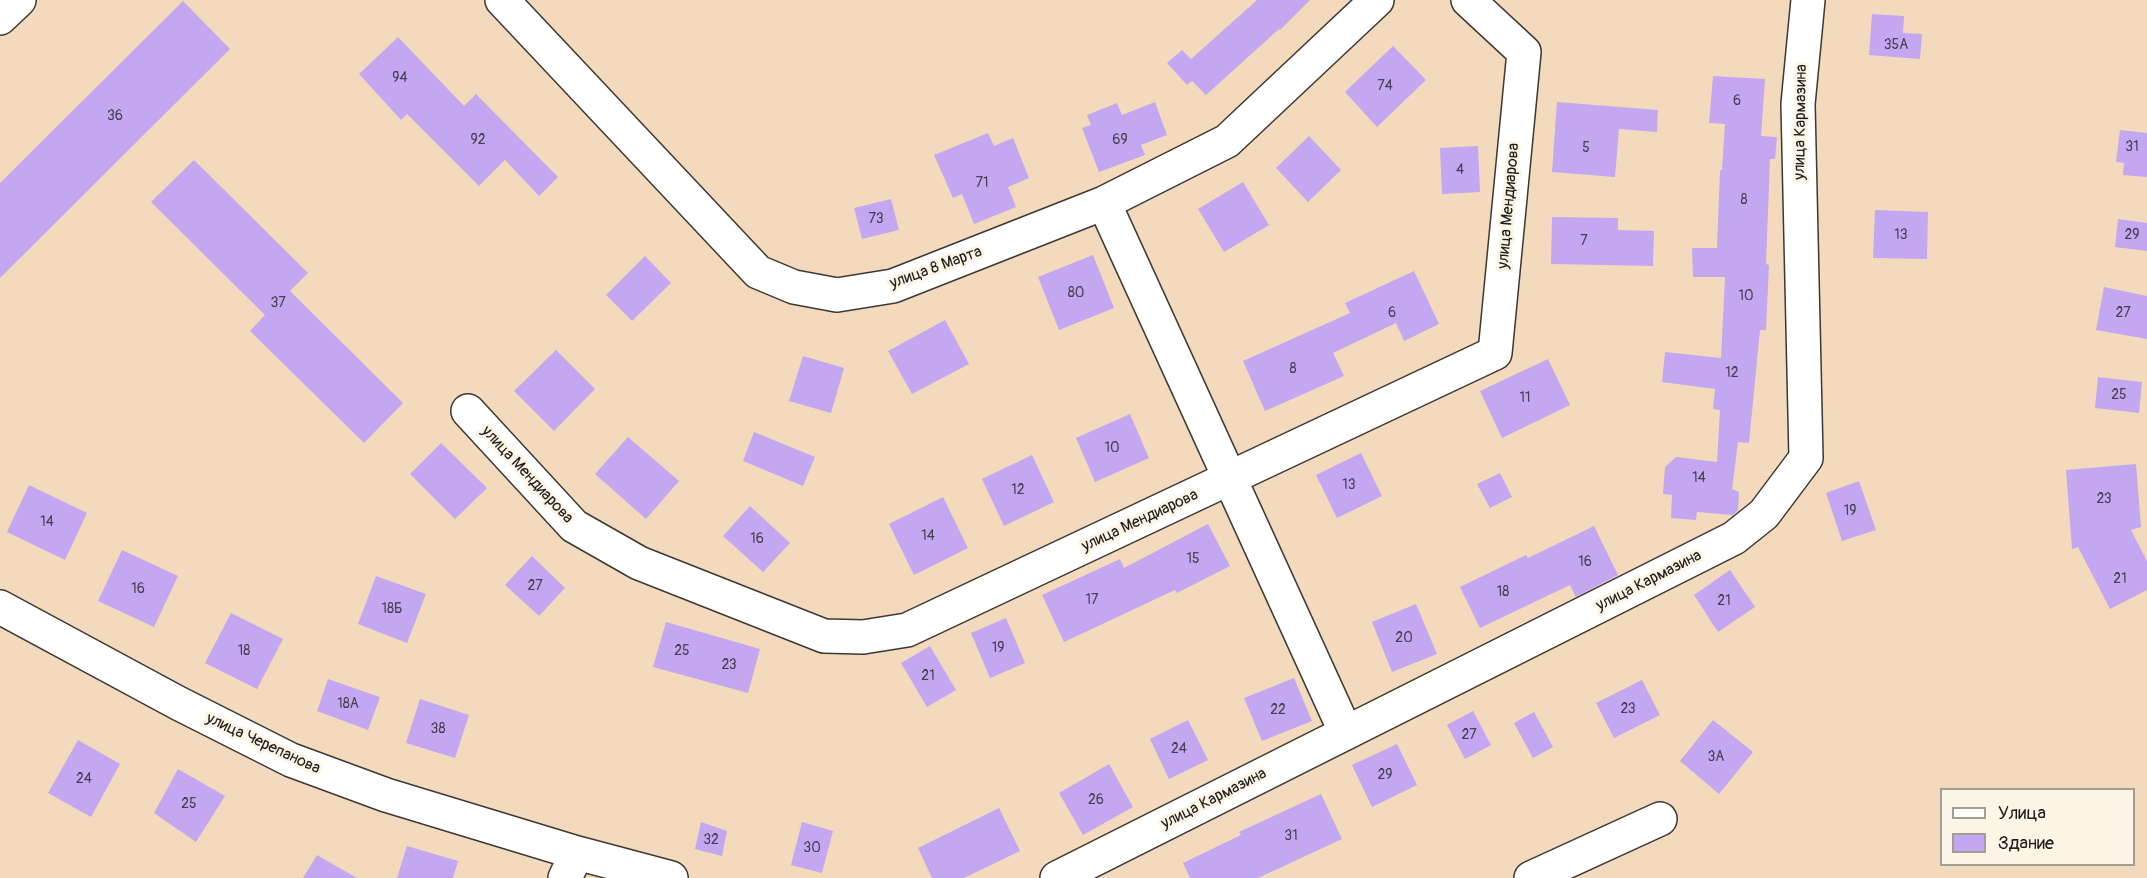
<!DOCTYPE html>
<meta charset="utf-8">
<style>
body{margin:0}
#map{position:relative;width:2147px;height:878px;overflow:hidden;background:#f4dabd;font-family:Pangolin,sans-serif}
canvas{display:block}
.legend{position:absolute;left:1940px;top:788px;width:195px;height:78px;box-sizing:border-box;background:#fcf5e5;border:2px solid #a29e95;margin:0;padding:8px 10px;list-style:none;font-size:18px;color:#1c1c1c}
.legend li{display:flex;align-items:center;gap:12px;height:30px}
.legend b{width:30px;border:2px solid #a29e95}
</style>
<div id="map">
<canvas width="2147" height="878"></canvas>
<ul class="legend">
<li><b style="height:8px;background:#fff"></b>Улица</li>
<li><b style="height:16px;background:#c3a7f1"></b>Здание</li>
</ul>
</div>
<script>
const g = document.querySelector('canvas').getContext('2d');
g.lineJoin = 'round';
function fillPath(path, color) { g.fillStyle = color; g.fill(path, 'evenodd'); }
function strokePath(path, color, width, dash) { g.strokeStyle = color; g.lineWidth = width; g.lineCap = dash ? 'butt' : 'round'; g.setLineDash(dash || []); g.stroke(path); }
function write(font, color, halo, rows, align = 'center') {
  g.font = font + ' Pangolin,sans-serif'; g.lineWidth = 6; g.setLineDash([]); g.textBaseline = 'middle'; g.strokeStyle = halo; g.fillStyle = color; for (const [text, x, y, turn = 0] of rows) {
    g.save(); g.translate(x, y); g.rotate((+turn || 0) * Math.PI / 180); g.textAlign = isNaN(turn) ? turn : align; if (halo) g.strokeText(text, 0, 0); g.fillText(text, 0, 0); g.restore();
  }
}
fillPath(new Path2D(`
 M 1257,0 L 1310,0 L 1280,30 L 1279,29 L 1206,95 L 1192,81 L 1187,85 L 1167,63 L 1182,50 L 1191,59 Z
 M 183,1 L 230,49 L 0,278 L 0,183 Z
 M 1872,14 L 1904,16 L 1903,33 L 1922,34 L 1920,59 L 1869,55 Z
 M 398,37 L 464,106 L 476,94 L 558,177 L 539,196 L 505,160 L 479,186 L 407,114 L 401,120 L 359,74 Z
 M 1393,46 L 1426,80 L 1377,127 L 1345,92 Z
 M 1713,76 L 1765,79 L 1761,136 L 1777,137 L 1775,159 L 1770,159 L 1766,264 L 1769,265 L 1766,330 L 1760,330 L 1749,443 L 1738,442 L 1732,489 L 1739,492 L 1738,510 L 1733,515 L 1697,512 L 1696,520 L 1671,518 L 1672,495 L 1663,494 L 1665,467 L 1676,457 L 1717,462 L 1720,410 L 1713,409 L 1715,389 L 1662,382 L 1665,352 L 1721,358 L 1725,277 L 1693,277 L 1692,248 L 1717,248 L 1720,170 L 1722,170 L 1725,124 L 1709,123 Z
 M 1155,102 L 1167,135 L 1141,145 L 1145,155 L 1099,172 L 1082,128 L 1091,125 L 1087,115 L 1117,103 L 1122,115 Z
 M 1557,102 L 1658,110 L 1657,132 L 1619,129 L 1615,177 L 1552,172 Z
 M 2120,130 L 2147,133 L 2147,177 L 2123,175 L 2124,163 L 2116,162 Z
 M 988,133 L 994,146 L 1013,138 L 1029,178 L 1008,187 L 1016,207 L 974,224 L 962,194 L 953,198 L 934,155 Z
 M 1309,136 L 1341,170 L 1308,202 L 1276,168 Z
 M 1478,146 L 1480,192 L 1442,194 L 1440,148 Z
 M 194,160 L 308,273 L 290,291 L 403,403 L 364,443 L 250,331 L 265,315 L 151,202 Z
 M 1243,182 L 1269,225 L 1224,252 L 1198,209 Z
 M 891,199 L 899,230 L 862,239 L 854,208 Z
 M 1875,210 L 1928,212 L 1927,259 L 1873,258 Z
 M 1552,217 L 1618,218 L 1618,230 L 1654,231 L 1653,266 L 1551,264 Z
 M 2118,219 L 2147,223 L 2147,251 L 2115,247 Z
 M 1093,255 L 1114,308 L 1059,330 L 1038,277 Z
 M 645,256 L 671,283 L 632,321 L 606,295 Z
 M 1414,271 L 1439,324 L 1404,341 L 1396,323 L 1333,353 L 1344,376 L 1265,411 L 1243,361 L 1350,313 L 1345,303 Z
 M 2104,287 L 2147,296 L 2147,339 L 2096,330 Z
 M 945,320 L 969,364 L 912,394 L 888,351 Z
 M 556,350 L 595,389 L 554,431 L 514,391 Z
 M 803,356 L 844,368 L 831,413 L 789,401 Z
 M 1548,359 L 1570,405 L 1502,438 L 1480,391 Z
 M 2098,377 L 2142,382 L 2139,413 L 2095,408 Z
 M 1130,414 L 1149,458 L 1095,482 L 1076,438 Z
 M 754,432 L 815,457 L 803,486 L 743,461 Z
 M 628,437 L 679,481 L 646,519 L 595,474 Z
 M 441,443 L 487,488 L 455,519 L 410,474 Z
 M 1361,453 L 1382,496 L 1337,518 L 1316,475 Z
 M 1032,455 L 1054,502 L 1004,526 L 982,479 Z
 M 2136,464 L 2141,527 L 2131,530 L 2147,561 L 2147,590 L 2110,609 L 2078,547 L 2072,549 L 2066,470 Z
 M 1500,473 L 1512,497 L 1490,508 L 1477,484 Z
 M 1859,481 L 1876,530 L 1842,541 L 1826,493 Z
 M 29,485 L 87,513 L 65,560 L 7,532 Z
 M 943,497 L 968,548 L 914,575 L 889,524 Z
 M 750,506 L 790,543 L 763,572 L 723,536 Z
 M 1208,524 L 1230,566 L 1177,593 L 1175,590 L 1064,642 L 1042,595 L 1120,559 L 1124,568 Z
 M 1594,526 L 1618,575 L 1576,597 L 1570,585 L 1480,628 L 1460,587 L 1526,555 L 1528,558 Z
 M 122,550 L 178,576 L 154,627 L 98,601 Z
 M 532,556 L 565,588 L 539,616 L 505,585 Z
 M 1730,570 L 1755,607 L 1718,632 L 1694,595 Z
 M 376,576 L 426,594 L 407,643 L 358,624 Z
 M 1416,604 L 1437,654 L 1392,672 L 1372,622 Z
 M 231,613 L 283,639 L 257,689 L 205,663 Z
 M 1006,618 L 1025,663 L 990,678 L 971,633 Z
 M 666,622 L 760,649 L 748,693 L 653,667 Z
 M 930,646 L 956,690 L 927,707 L 901,663 Z
 M 1294,678 L 1312,721 L 1262,741 L 1244,698 Z
 M 328,679 L 380,697 L 368,730 L 317,711 Z
 M 1642,680 L 1660,715 L 1614,738 L 1596,703 Z
 M 420,699 L 469,715 L 455,758 L 406,743 Z
 M 1473,711 L 1491,745 L 1465,759 L 1447,725 Z
 M 1534,712 L 1553,747 L 1533,758 L 1514,723 Z
 M 1188,720 L 1208,760 L 1169,779 L 1150,739 Z
 M 1713,720 L 1753,752 L 1719,794 L 1680,761 Z
 M 78,740 L 120,764 L 91,817 L 48,793 Z
 M 1397,744 L 1417,785 L 1372,807 L 1352,765 Z
 M 1109,764 L 1133,807 L 1083,835 L 1059,793 Z
 M 178,769 L 225,796 L 196,842 L 154,813 Z
 M 1321,794 L 1342,839 L 1258,878 L 1190,878 L 1183,863 L 1241,835 L 1239,832 Z
 M 999,808 L 1020,851 L 964,878 L 932,878 L 918,848 Z
 M 701,822 L 727,831 L 722,856 L 695,849 Z
 M 802,822 L 833,831 L 822,873 L 791,865 Z
 M 407,846 L 458,861 L 453,878 L 397,878 Z
 M 317,855 L 357,878 L 303,878 Z`), '#c3a7f1');
const minor = new Path2D(`
 M 502,0 L 758,272 L 794,287 L 837,295 L 893,286 L 1104,203 L 1227,141 L 1377,0
 M 1104,203 L 1346,733
 M 468,411 L 574,526 L 639,563 L 824,636 L 863,637 L 907,630 L 1495,353 L 1524,52 L 1468,0
 M 0,607 L 178,703 L 291,760 L 386,795 L 577,853 L 671,878
 M 565,878 L 577,853
 M 1057,878 L 1734,538 L 1764,514 L 1806,458 L 1798,104 L 1808,0
 M 1531,878 L 1660,819`);
const major = new Path2D(`
 M 0,18 L 19,0`);
strokePath(minor, '#3c3834', 36);
strokePath(major, '#3c3834', 36);
strokePath(minor, '#fff', 33);
strokePath(major, '#fff', 33);
write('14px', '#463f51', null, [
 ["35А",1896,45],
 ["94",400,78],
 ["74",1385,86],
 ["6",1737,101],
 ["36",115,116],
 ["92",478,140],
 ["69",1120,140],
 ["31",2132,147],
 ["5",1586,148],
 ["4",1460,170],
 ["71",982,183],
 ["8",1744,200],
 ["73",876,219],
 ["13",1901,235],
 ["29",2132,235],
 ["7",1584,241],
 ["80",1076,293],
 ["10",1746,296],
 ["37",278,303],
 ["6",1392,313],
 ["27",2123,313],
 ["8",1293,369],
 ["12",1732,373],
 ["25",2119,395],
 ["11",1525,398],
 ["10",1112,448],
 ["14",1699,478],
 ["13",1349,485],
 ["12",1018,490],
 ["23",2104,499],
 ["19",1850,511],
 ["14",47,522],
 ["14",928,536],
 ["16",757,539],
 ["15",1193,559],
 ["16",1585,562],
 ["21",2120,579],
 ["27",535,586],
 ["16",138,589],
 ["18",1503,592],
 ["17",1092,600],
 ["21",1724,601],
 ["18Б",392,609],
 ["20",1404,638],
 ["19",998,648],
 ["18",244,651],
 ["25",682,651],
 ["23",729,665],
 ["21",928,676],
 ["18А",348,704],
 ["23",1628,709],
 ["22",1278,710],
 ["38",438,729],
 ["27",1469,735],
 ["24",1179,749],
 ["3А",1716,757],
 ["29",1385,775],
 ["24",84,779],
 ["26",1096,800],
 ["25",189,804],
 ["31",1291,836],
 ["32",711,840],
 ["30",812,848]
]);
write('16px', '#1c1c1c', '#fcf5e5', [
 ["улица Кармазина",1801,122,-89],
 ["улица Мендиарова",1509,206,-85],
 ["улица 8 Марта",936,268,-20],
 ["улица Мендиарова",527,475,47],
 ["улица Мендиарова",1140,521,-25],
 ["улица Кармазина",1649,581,-27],
 ["улица Черепанова",263,744,25],
 ["улица Кармазина",1214,799,-27]
]);
</script>
